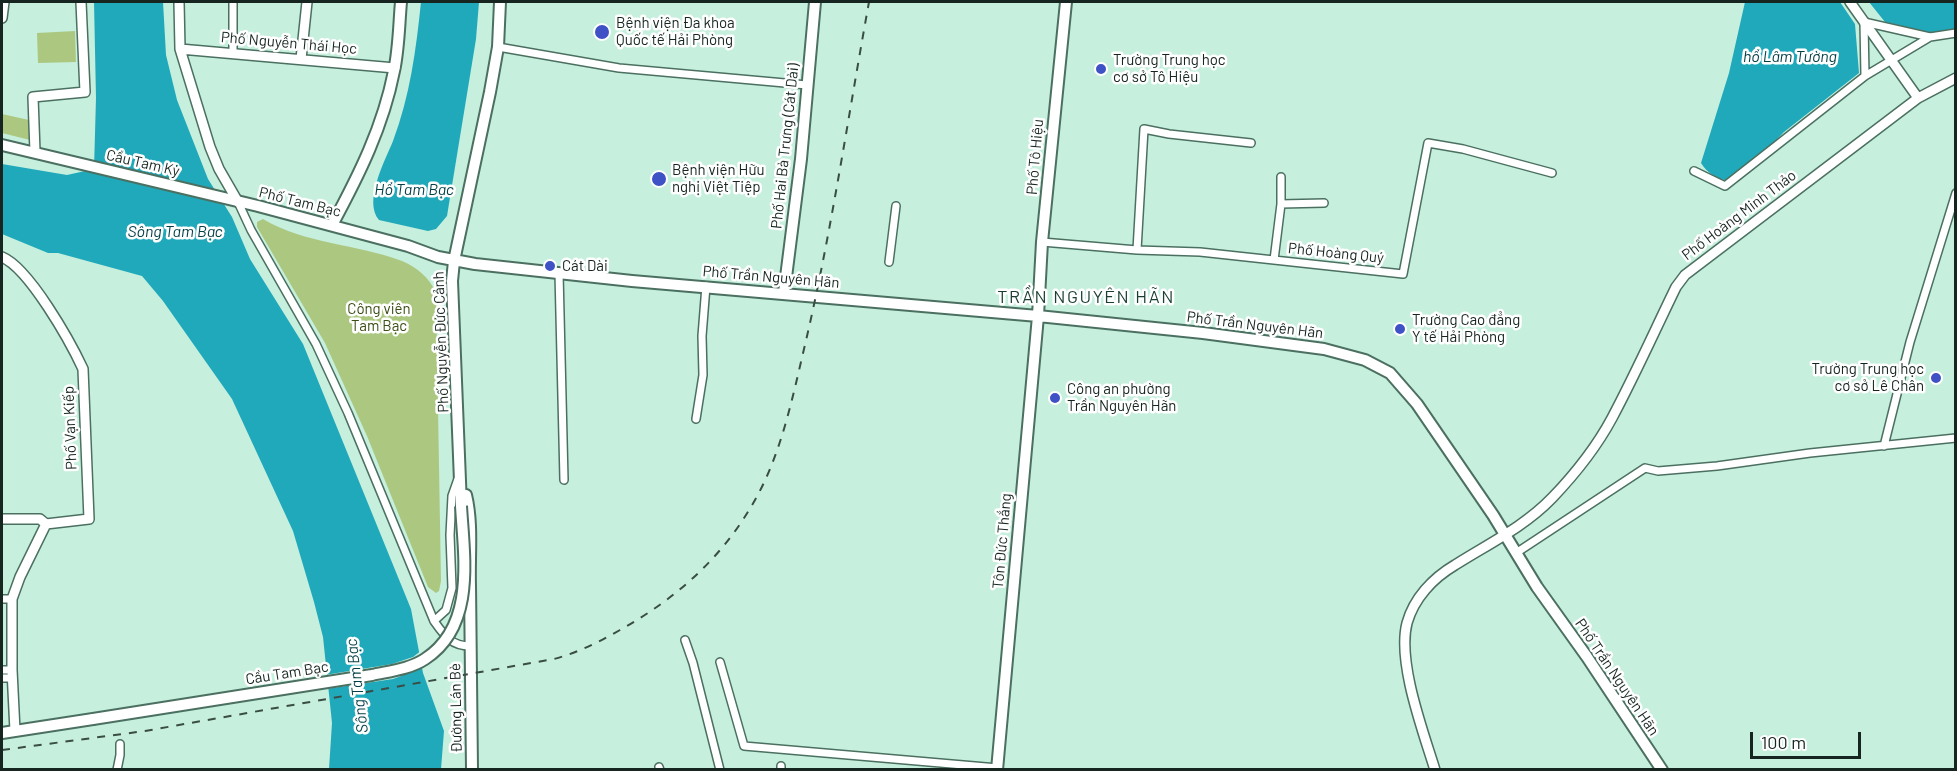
<!DOCTYPE html>
<meta charset="utf-8">
<style>
body{margin:0}
#map{position:relative;width:1957px;height:771px;overflow:hidden;background:#c6efdd;font-family:Barlow,sans-serif}
canvas{display:block}
.frame{position:absolute;inset:0;border:3px solid #16251f;pointer-events:none}
.scale{position:absolute;left:1750px;top:732px;width:111px;height:27px;box-sizing:border-box;border:3px solid #16251f;border-top:0;padding-left:8px;font-size:18px;line-height:21px;white-space:nowrap;color:#16251f;-webkit-text-stroke:4px #fff;paint-order:stroke}
</style>
<div id="map">
<canvas width="1957" height="771"></canvas>
<div class="frame"></div>
<div class="scale">100 m</div>
</div>
<script>
const g = document.querySelector('canvas').getContext('2d');
g.lineJoin = 'round';
function fillPath(path, color) { g.fillStyle = color; g.fill(path, 'evenodd'); }
function strokePath(path, color, width, dash) { g.strokeStyle = color; g.lineWidth = width; g.lineCap = dash ? 'butt' : 'round'; g.setLineDash(dash || []); g.stroke(path); }
function write(font, color, halo, rows, align = 'center') {
  g.font = font + ' Barlow,sans-serif'; g.lineWidth = 5; g.setLineDash([]); g.textBaseline = 'middle'; g.strokeStyle = halo; g.fillStyle = color; for (const [text, x, y, turn = 0] of rows) {
    g.save(); g.translate(x, y); g.rotate((+turn || 0) * Math.PI / 180); g.textAlign = isNaN(turn) ? turn : align; if (halo) g.strokeText(text, 0, 0); g.fillText(text, 0, 0); g.restore();
  }
}
fillPath(new Path2D(`
 M 75,31 L 76,62 L 38,63 L 37,33 Z
 M 2,114 L 29,120 L 30,140 L 2,133 Z
 M 263,219 C 305,244 357,244 402,261 C 417,267 429,278 436,292 L 441,581 L 439,591 L 436,593 L 428,587 L 367,436 L 325,343 L 257,227 L 257,222 Z`), '#acc880');
fillPath(new Path2D(`
 M 94,2 L 163,2 L 166,55 L 177,100 L 208,179 L 232,217 L 250,259 L 303,344 L 411,609 L 423,673 L 444,731 L 441,769 L 329,769 L 332,723 L 323,637 L 314,602 L 293,531 L 232,399 L 163,301 L 142,276 L 58,253 L 48,253 L 2,234 L 2,164 L 67,175 L 94,169 L 96,98 Z
 M 421,2 L 479,2 L 476,39 L 447,216 L 436,229 L 428,231 L 379,220 C 363,201 385,161 393,141 C 410,96 416,50 421,2 Z
 M 1745,2 L 1840,2 L 1855,24 L 1859,73 L 1784,132 L 1758,159 L 1728,181 C 1717,179 1707,173 1701,163 L 1729,73 Z
 M 1869,2 L 1955,2 L 1955,31 L 1932,33 L 1885,22 Z`), '#20a9bb');
fillPath(new Path2D(`
 M 422,650 L 424,665 L 412,672 L 393,679 L 326,689 L 325,675 L 392,664 L 413,657 Z`), '#c6efdd');
const minor = new Path2D(`
 M 233,2 L 233,52
 M 498,47 L 619,68 L 807,85
 M 1865,76 L 1930,37
 M 1694,171 L 1725,186 L 1865,76 L 1864,22 L 1930,37 L 1956,33
 M 238,202 L 251,230 L 316,344 L 348,413 L 434,621 C 444,635 451,646 470,646
 M 1281,204 L 1324,203
 M 1042,242 L 1137,250 L 1200,252 L 1403,274 L 1428,143 L 1463,149 L 1552,173
 M 1137,250 L 1144,129 L 1169,134 L 1251,143
 M 1274,260 L 1281,204 L 1281,177
 M 889,262 L 896,206
 M 559,273 L 564,480
 M 696,419 L 703,375 L 702,336 L 706,286
 M 1884,446 L 1910,342 L 1956,193
 M 1516,553 L 1645,468 L 1658,471 L 1717,466 L 1810,453 L 1956,438
 M 2,599 L 12,599
 M 434,621 L 446,610 L 452,588 L 450,535 L 452,496 L 458,479
 M 685,640 L 693,663 L 720,770
 M 720,662 L 744,746 L 998,768
 M 2,670 L 12,670
 M 2,678 L 12,678
 M 781,766 L 781,770
 M 659,767 L 660,770
 M 117,770 L 120,755 L 120,744`);
const tertiary = new Path2D(`
 M 179,2 L 180,49 L 210,147 L 219,169 L 238,202
 M 1850,2 L 1918,98
 M 2,18 L 4,2
 M 180,49 L 395,68
 M 301,59 L 307,2
 M 35,152 L 33,97 L 85,92 L 81,2
 M 2,257 C 29,268 70,341 83,369 L 89,519 L 46,524 L 20,577 L 12,599 L 12,670 L 15,731
 M 2,519 L 40,519 L 46,524
 M 1435,770 C 1423,731 1397,662 1407,623 C 1414,598 1433,578 1455,565 C 1488,544 1524,527 1552,498 C 1574,475 1597,446 1612,418 C 1635,375 1655,330 1676,287 L 1685,275 L 1918,98 L 1956,78`);
const secondary = new Path2D(`
 M 2,145 L 258,206 L 408,246 L 438,257 L 475,264 L 632,281 L 1038,316 L 1203,333 L 1324,349 L 1365,360 L 1390,373 L 1417,404 L 1493,515 L 1537,587 L 1587,657 L 1662,770
 M 332,225 C 359,175 383,127 394,71 C 399,48 399,24 401,2
 M 784,293 L 801,159 L 815,2
 M 466,495 C 473,524 469,556 470,586 C 471,647 471,708 472,770
 M 461,506 L 452,281 L 454,261 L 490,92 L 498,47 L 500,2
 M 2,733 L 93,719
 M 997,770 L 1038,316 L 1042,242 L 1066,2`);
strokePath(minor, '#4b7061', 10);
strokePath(tertiary, '#4b7061', 12);
strokePath(secondary, '#4b7061', 14);
strokePath(minor, '#fff', 7);
strokePath(tertiary, '#fff', 9);
strokePath(secondary, '#fff', 10);
strokePath(new Path2D(`
 M 2,750 L 145,731 L 554,659 C 577,653 599,642 620,630 C 677,598 723,557 755,500 C 781,454 792,400 804,349 C 831,235 848,117 869,2`), '#394d44', 2, [8, 8]);
const secondaryBridge = new Path2D(`
 M 93,719 L 372,675 C 390,671 410,669 425,659 C 476,626 464,557 461,506`);
strokePath(secondaryBridge, '#4b7061', 14, []);
strokePath(secondaryBridge, '#fff', 10);
for (const [x, y, r, color] of [
 [602,32,8,"#3e52c5"],
 [1101,69,6,"#3e52c5"],
 [659,179,8,"#3e52c5"],
 [550,266,6,"#3e52c5"],
 [1400,329,6,"#3e52c5"],
 [1936,378,6,"#3e52c5"],
 [1055,398,6,"#3e52c5"]
]) { const dot = new Path2D(); dot.arc(x, y, r, 0, 2 * Math.PI); g.fillStyle = color; g.fill(dot); strokePath(dot, '#fff', 2); }
write('15px', '#16251f', '#fff', [
 ["Bệnh viện Đa khoa",616,23],
 ["Quốc tế Hải Phòng",616,40],
 ["Trường Trung học",1113,60],
 ["cơ sở Tô Hiệu",1113,77],
 ["Bệnh viện Hữu",672,170],
 ["nghị Việt Tiệp",672,187],
 ["Cát Dài",562,266],
 ["Trường Cao đẳng",1412,320],
 ["Y tế Hải Phòng",1412,337],
 ["Trường Trung học",1924,369,"right"],
 ["cơ sở Lê Chân",1924,386,"right"],
 ["Công an phường",1067,389],
 ["Trần Nguyên Hãn",1067,406]
], 'left');
write('15px', '#16251f', '#fff', [
 ["Phố Nguyễn Thái Học",289,43,5],
 ["Phố Hai Bà Trưng (Cát Dài)",785,146,-84],
 ["Phố Tô Hiệu",1035,157,-85],
 ["Cầu Tam Kỳ",143,163,13],
 ["Phố Tam Bạc",300,202,14],
 ["Phố Hoàng Minh Thảo",1739,215,-37],
 ["Phố Hoàng Quý",1336,253,6],
 ["Phố Trần Nguyên Hãn",771,277,5],
 ["Phố Trần Nguyên Hãn",1255,325,7],
 ["Phố Nguyễn Đức Cảnh",441,342,-92],
 ["Phố Vạn Kiếp",70,428,-92],
 ["Tôn Đức Thắng",1002,541,-85],
 ["Cầu Tam Bạc",287,673,-9],
 ["Phố Trần Nguyên Hãn",1617,677,56],
 ["Đường Lán Bè",456,708,-91]
]);
write('15px', '#3a4e15', '#fff', [
 ["Công viên",379,309],
 ["Tam Bạc",379,326]
]);
write('italic 16px', '#033f46', '#fff', [
 ["hồ Lâm Tường",1790,57],
 ["Hồ Tam Bạc",414,190],
 ["Sông Tam Bạc",175,232],
 ["Sông Tam Bạc",357,686,-97]
]);
g.letterSpacing = '1.5px';
write('18px', '#1a3e31', '#fff', [
 ["TRẦN NGUYÊN HÃN",1086,297]
]);
g.letterSpacing = '0px';
</script>
